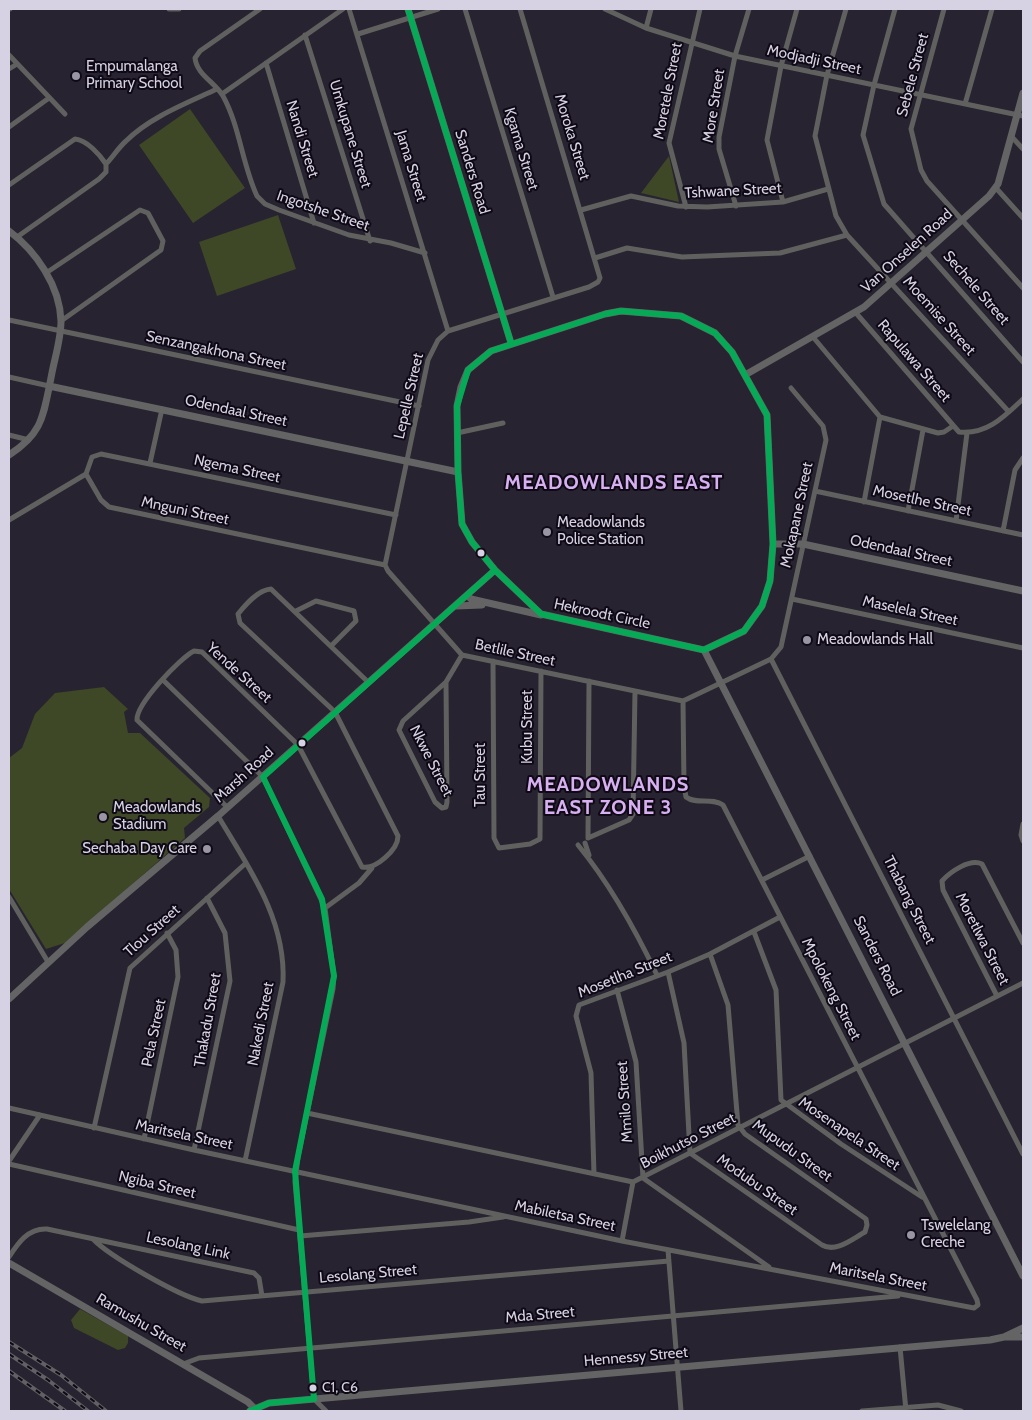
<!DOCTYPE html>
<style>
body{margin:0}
#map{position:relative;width:1032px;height:1420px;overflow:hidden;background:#272330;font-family:Cabin,sans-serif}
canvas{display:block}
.frame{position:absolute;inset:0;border:10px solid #d7d2e3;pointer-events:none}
</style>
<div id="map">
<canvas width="1032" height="1420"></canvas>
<div class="frame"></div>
</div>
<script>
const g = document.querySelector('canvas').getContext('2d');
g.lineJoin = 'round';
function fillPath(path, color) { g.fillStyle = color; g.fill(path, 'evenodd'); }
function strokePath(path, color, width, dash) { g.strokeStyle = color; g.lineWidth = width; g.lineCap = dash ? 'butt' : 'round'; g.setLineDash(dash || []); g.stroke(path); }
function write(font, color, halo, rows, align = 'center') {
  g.font = font + ' Cabin,sans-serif'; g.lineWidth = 4; g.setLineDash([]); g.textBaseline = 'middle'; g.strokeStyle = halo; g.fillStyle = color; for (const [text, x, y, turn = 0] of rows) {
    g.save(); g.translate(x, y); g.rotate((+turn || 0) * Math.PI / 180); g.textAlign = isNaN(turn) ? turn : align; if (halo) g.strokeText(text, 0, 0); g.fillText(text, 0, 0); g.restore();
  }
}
fillPath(new Path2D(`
 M 190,109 L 245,188 L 193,223 L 139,145 Z
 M 669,156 L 679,202 L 641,193 Z
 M 278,215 L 296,269 L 217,296 L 199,242 Z
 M 104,687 L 128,709 L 124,712 L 128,733 L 140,733 L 210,798 L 209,807 L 184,828 L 185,838 L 65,943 L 46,949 L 9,889 L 9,758 L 22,748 L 35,714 L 55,693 Z
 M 80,1309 L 128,1336 L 128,1343 L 125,1348 L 118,1350 L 74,1328 L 71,1320 Z`), '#3e4726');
strokePath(new Path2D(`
 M 9,9 L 10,9
 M 169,9 L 179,9
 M 260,9 L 200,51 L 195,58 C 197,75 215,82 223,96 C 240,127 242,164 257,196 L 265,204 L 279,210 L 349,235 L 391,243 L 425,253
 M 349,9 L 448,331
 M 465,9 L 553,297
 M 520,9 L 600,278 L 598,282 L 589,287 L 448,331 L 438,340 L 428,360 L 385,565 L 388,571 L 462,655 L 683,701 L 771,659 L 781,647 L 826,440 L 823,426 L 791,388
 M 605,9 L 646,28 L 735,56 L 1023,116
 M 846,9 L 827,75 L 815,136 L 836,216 L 847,235 L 1009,412
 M 895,9 L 874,85 L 863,135 L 884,204 L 1023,362
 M 944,9 L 911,129 L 921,170 L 927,181 L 1023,288
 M 646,28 L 651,9
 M 358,34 L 438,9
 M 305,35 L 370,241
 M 9,55 L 65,114
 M 266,63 L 314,223
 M 9,69 L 17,64
 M 222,94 L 343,9
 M 965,104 L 992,9
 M 9,127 L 49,98
 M 1011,136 L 1023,149
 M 106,164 C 113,157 118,148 126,141 C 150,117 187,103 217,89
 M 9,185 L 75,139 C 87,140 100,155 106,164 L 106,172 L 99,179 L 17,237
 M 996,188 L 1023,218
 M 783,202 L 767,140 L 781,66 L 797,9
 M 736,206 L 719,149 L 719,137 L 735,56 L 749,9
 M 686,207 L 669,143 L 700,9
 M 581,210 L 631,196 L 678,206 L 707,207 L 783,202 L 828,189
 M 595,258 L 627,248 L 682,257 L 780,253 L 847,235
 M 46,273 L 140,210 L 148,213 L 163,241 L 161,250 L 61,321
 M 856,313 L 959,432 C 987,435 1005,416 1023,399
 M 9,320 L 419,406
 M 813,337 L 880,417
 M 9,377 L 49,386
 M 880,417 L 938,433 L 944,432 L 953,426
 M 457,433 L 503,423
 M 9,435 L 29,440
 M 150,463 L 162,409
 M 86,474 L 92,457 L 101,454 L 396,515
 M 86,474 L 101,500 L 109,507 L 385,565
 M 815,491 L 1023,535
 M 864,502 L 880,417
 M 908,511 L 923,430
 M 9,520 L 86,474
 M 956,521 L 967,433
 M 1003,531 L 1015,470 L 1023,458
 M 792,599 L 1023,648
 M 296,611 L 316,601 L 354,611 L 356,621 L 332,645
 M 771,659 L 1023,1154
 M 493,661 L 494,838 L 499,848 L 530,844 L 540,839 L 541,671
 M 163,680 L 263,777 L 325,908 L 334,976 L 333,989 L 298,1157 L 295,1182 L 314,1399 L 326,1411
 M 589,681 L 588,838 L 629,820 L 633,814 L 635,691
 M 446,682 L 403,721 L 399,730 L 435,802 L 442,808 L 446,807 L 447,802 L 446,682 L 462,655
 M 227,807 L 137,720 C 136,704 180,658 194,651 L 202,652 L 298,745 L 362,867 C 375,870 398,850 398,836 L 335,712 L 240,623 L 238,614 C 246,604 258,590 271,589 L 368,682
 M 218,816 C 249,868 286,919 283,982 L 245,1161
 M 1023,824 L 1021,835 L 1023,841
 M 585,843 L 589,855
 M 578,845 C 610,884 635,929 657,975
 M 762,880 L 810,856
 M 9,897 L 48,962
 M 325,908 L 359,883 L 372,868
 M 754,932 L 776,990 L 781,1100 L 841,1144 L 922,1197
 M 668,972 L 684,1043 L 690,1153 L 822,1245 C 836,1253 852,1239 865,1232 L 867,1225 L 866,1219 L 745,1134 L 738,1125 L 728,1005 L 710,954
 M 617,990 L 636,1062 L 643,1178 L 769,1267
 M 997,996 L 943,890 L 942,881 C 950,872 970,858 982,864 L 1023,943
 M 9,1108 L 194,1150 L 622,1241 L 974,1308 L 978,1305 L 977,1300 L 723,805 C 712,797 696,805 686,797 L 684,786 L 683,701
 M 307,1113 L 633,1182 L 1023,983
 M 94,1128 L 130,968 L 246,863
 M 144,1139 L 178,977 L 176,950 L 167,933
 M 194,1150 L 230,981 L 225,933 L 207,898
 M 9,1161 L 40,1115
 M 9,1164 L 299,1230
 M 594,1174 L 591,1073 L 576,1016 L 579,1005 L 668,972 L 710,954 L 780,917
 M 300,1236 L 469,1222 L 503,1217
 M 93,1239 C 109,1256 179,1296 202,1301 L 669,1261
 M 622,1241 L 633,1182
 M 668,1250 L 681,1411
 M 9,1257 C 18,1243 28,1228 47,1229 L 254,1273 L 259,1278 L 262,1296
 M 900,1347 L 906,1411
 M 183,1364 L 199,1358 L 898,1296
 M 862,1411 L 938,1405 L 961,1411`), '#60605f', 5);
strokePath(new Path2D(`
 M 408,9 L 511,343
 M 9,231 C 36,251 60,286 61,321 C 61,340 54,360 51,378 C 43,416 43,433 9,455
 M 621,311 L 681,316 L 715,333 L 732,352 L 767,415 L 773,544 L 770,581 L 762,606 L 744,631 L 704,650 L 541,614 L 495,570 L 472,542 L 462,524 L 458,472 L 457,406 L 461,387 L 468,370 L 491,351 L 605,314 Z
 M 745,375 L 864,307 L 989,196 L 998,184 L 1023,93
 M 49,386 L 458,472
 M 773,544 L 803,544 L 1023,591
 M 467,595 L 471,599 L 541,615
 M 456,606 L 482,605
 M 704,650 L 1023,1276
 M 9,999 L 87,927 L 218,816 L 495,570
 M 9,1263 L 248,1402 L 254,1408
 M 1007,1337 L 1023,1337
 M 250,1411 L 269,1403 L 990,1340 L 1004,1337 L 1023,1328`), '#636463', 7);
const rail = new Path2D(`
 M 9,1342 L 61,1375 L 106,1411
 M 9,1354 L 48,1380 L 88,1411
 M 9,1371 L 65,1411`);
strokePath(rail, '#626064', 4);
strokePath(rail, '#0e0915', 2, [5.5]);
strokePath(new Path2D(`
 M 408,9 L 511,343
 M 621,311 L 681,316 L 715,333 L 732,352 L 767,415 L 773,544 L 770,581 L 762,606 L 744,631 L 704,650 L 541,614 L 495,570 L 472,542 L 462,524 L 458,472 L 457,406 L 468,370 L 491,351 L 605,314 Z
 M 250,1411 L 269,1403 L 314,1399 L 295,1171 L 334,976 L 322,899 L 263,777 L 495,570`), '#06aa56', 6);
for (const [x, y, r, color] of [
 [76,76,5,"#9995a4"],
 [547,532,5,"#9995a4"],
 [481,553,4.5,"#d7d2e3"],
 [807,640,5,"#9995a4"],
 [302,743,4.5,"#d7d2e3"],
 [103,817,5,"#9995a4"],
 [207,849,5,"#9995a4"],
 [911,1235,5,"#9995a4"],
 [313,1388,4.5,"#d7d2e3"]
]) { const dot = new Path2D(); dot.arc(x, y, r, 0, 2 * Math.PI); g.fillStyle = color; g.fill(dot); strokePath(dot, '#0e0915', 2); }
write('14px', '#d7d2e3', '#0e0915', [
 ["C1, C6",322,1388]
], 'left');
write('15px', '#d7d2e3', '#0e0915', [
 ["Modjadji Street",814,60,12],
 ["Sebele Street",913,75,-75],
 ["Moretele Street",668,91,-79],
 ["More Street",714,106,-81],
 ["Umkupane Street",350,134,73],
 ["Moroka Street",572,137,73],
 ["Nandi Street",302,139,73],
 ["Kgama Street",521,149,73],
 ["Jama Street",411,166,73],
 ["Sanders Road",472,172,73],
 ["Tshwane Street",733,191,-3],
 ["Ingotshe Street",323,211,19],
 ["Van Onselen Road",907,251,-42],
 ["Sechele Street",976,288,49],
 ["Moemise Street",939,316,48],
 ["Senzangakhona Street",216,351,12],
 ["Rapulawa Street",914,361,49],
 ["Lepelle Street",409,396,-77],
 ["Odendaal Street",236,411,12],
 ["Ngema Street",237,469,12],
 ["Mosetlhe Street",922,501,12],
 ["Mnguni Street",185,511,12],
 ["Mokapane Street",797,515,-78],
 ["Odendaal Street",901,551,12],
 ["Maselela Street",910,611,12],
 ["Hekroodt Circle",602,614,12],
 ["Betlile Street",515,653,12],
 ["Yende Street",239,673,42],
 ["Kubu Street",528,727,-90],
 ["Nkwe Street",431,761,63],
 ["Marsh Road",244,775,-42],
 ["Tau Street",481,775,-90],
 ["Thabang Street",909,900,63],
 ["Tlou Street",152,931,-42],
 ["Moretlwa Street",982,939,63],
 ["Sanders Road",877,956,63],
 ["Mosetlha Street",625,975,-22],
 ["Mpolokeng Street",831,989,63],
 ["Thakadu Street",208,1020,-80],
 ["Nakedi Street",261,1024,-79],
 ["Pela Street",154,1033,-78],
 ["Mmilo Street",625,1102,-94],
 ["Mosenapela Street",849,1134,34],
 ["Maritsela Street",184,1135,12],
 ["Boikhutso Street",688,1141,-27],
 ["Mupudu Street",792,1151,36],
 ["Ngiba Street",157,1185,13],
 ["Modubu Street",757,1185,35],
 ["Mabiletsa Street",565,1216,12],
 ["Lesolang Link",188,1246,12],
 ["Lesolang Street",368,1274,-5],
 ["Maritsela Street",878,1277,11],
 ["Mda Street",540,1315,-5],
 ["Ramushu Street",141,1323,30],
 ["Hennessy Street",636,1357,-5]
]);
write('15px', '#d7d2e3', '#0e0915', [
 ["Empumalanga",86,67],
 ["Primary School",86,84],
 ["Meadowlands",557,523],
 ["Police Station",557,540],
 ["Meadowlands Hall",817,640],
 ["Meadowlands",113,808],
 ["Stadium",113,825],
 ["Sechaba Day Care",197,849,"right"],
 ["Tswelelang",921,1226],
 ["Creche",921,1243]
], 'left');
g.letterSpacing = '1px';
write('bold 20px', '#d7b0f2', '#0e0915', [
 ["MEADOWLANDS EAST",614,483],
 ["MEADOWLANDS",608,785],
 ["EAST ZONE 3",608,808]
]);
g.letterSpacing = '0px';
</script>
